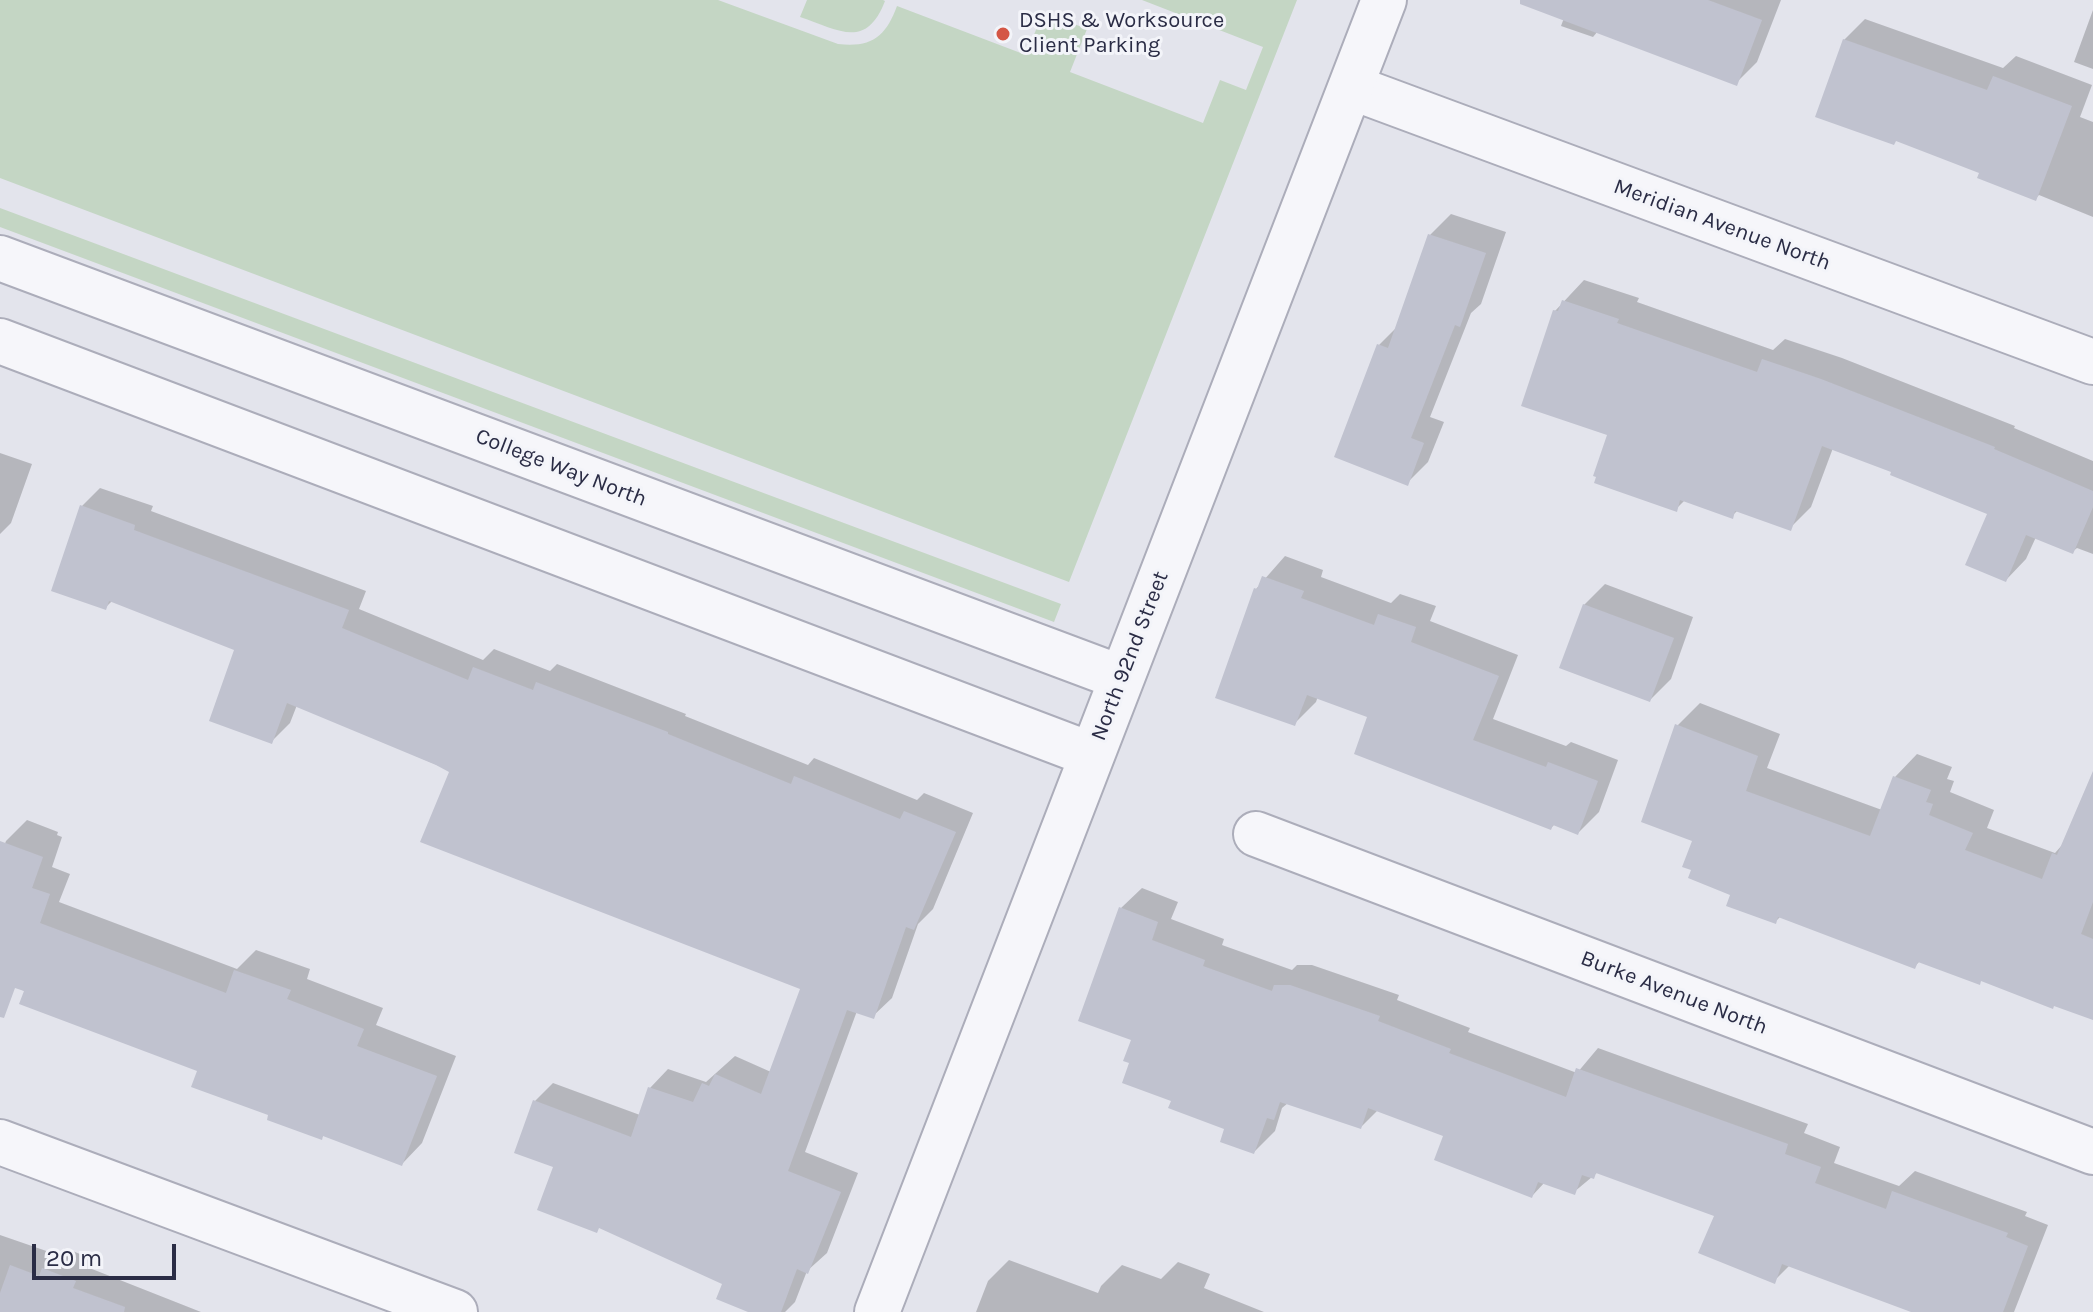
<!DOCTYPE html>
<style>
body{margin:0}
#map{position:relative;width:2093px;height:1312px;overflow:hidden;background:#e3e4ec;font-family:Karla,sans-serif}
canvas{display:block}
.scale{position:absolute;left:32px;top:1244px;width:144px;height:36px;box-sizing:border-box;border:4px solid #2a2c45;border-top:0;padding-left:10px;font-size:24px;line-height:28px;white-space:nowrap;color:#2a2c45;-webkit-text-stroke:6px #f3f4f9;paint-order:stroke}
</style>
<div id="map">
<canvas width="2093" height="1312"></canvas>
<div class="scale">20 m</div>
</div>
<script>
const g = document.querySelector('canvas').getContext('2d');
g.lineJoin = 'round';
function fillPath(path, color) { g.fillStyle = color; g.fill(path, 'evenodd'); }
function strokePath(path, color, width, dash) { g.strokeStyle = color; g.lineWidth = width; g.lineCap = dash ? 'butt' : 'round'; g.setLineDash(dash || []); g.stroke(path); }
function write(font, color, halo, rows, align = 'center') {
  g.font = font + ' Karla,sans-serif'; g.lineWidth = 6; g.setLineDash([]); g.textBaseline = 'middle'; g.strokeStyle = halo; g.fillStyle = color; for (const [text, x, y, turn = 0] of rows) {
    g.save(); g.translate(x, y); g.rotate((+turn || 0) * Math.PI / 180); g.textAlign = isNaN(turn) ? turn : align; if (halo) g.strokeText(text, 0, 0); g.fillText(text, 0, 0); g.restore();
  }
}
fillPath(new Path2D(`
 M 0,0 L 718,0 L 838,44 C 872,48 886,36 897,6 L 1026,55 L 1043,12 L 1087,29 L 1070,72 L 1203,123 L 1220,80 L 1246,90 L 1263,47 L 1142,0 L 1297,0 L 1069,582 L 0,178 Z
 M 807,0 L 883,0 L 885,1 C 866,50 839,30 800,17 Z
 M 0,208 L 1061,604 L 1054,622 L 0,227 Z`), '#c4d6c4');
fillPath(new Path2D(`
 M 1530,0 L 1781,0 L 1757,62 L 1736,83 L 1598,31 L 1593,37 L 1561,26 L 1564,18 Z
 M 2093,10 L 2093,69 L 2074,62 Z
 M 1865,19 L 2003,68 L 2016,56 L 2092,85 L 2080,117 L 2093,122 L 2093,217 L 2039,195 L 2036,198 L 1982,172 L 1844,40 Z
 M 1451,214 L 1506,232 L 1481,304 L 1471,313 L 1430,417 L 1444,422 L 1428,462 L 1407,483 L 1379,345 L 1399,325 L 1430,235 Z
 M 1584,280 L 1639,298 L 1637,302 L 1773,350 L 1785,339 L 1842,358 L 2015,426 L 2014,428 L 2093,461 L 2093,554 L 2077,548 L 2072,552 L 2036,537 L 2026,559 L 2006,580 L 1990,513 L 1894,471 L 1833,448 L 1811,507 L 1790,528 L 1738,510 L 1732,516 L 1685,500 L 1676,509 L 1610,434 L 1555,311 Z
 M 0,453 L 32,464 L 11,523 L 0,534 Z
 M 100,488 L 153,506 L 151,511 L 366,591 L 359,609 L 483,660 L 494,649 L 550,671 L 557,664 L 686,714 L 685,716 L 808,765 L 814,758 L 917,800 L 924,793 L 973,813 L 933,909 L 918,924 L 892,998 L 873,1016 L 857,1011 L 805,1152 L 858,1173 L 827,1253 L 807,1271 L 795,1302 L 785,1312 L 754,1312 L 724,1283 L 555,1166 L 535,1101 L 553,1083 L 640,1115 L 650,1088 L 668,1069 L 706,1082 L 735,1056 L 771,1072 L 802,987 L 451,771 L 297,705 L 290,723 L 271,742 L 236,649 L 113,600 L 106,607 L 82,506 Z
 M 1285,556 L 1323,570 L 1321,577 L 1391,603 L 1400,594 L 1436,606 L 1430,621 L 1518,655 L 1493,719 L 1566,746 L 1571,742 L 1618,760 L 1599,812 L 1578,833 L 1555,824 L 1551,828 L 1370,715 L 1318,696 L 1316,702 L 1295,723 L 1256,589 Z
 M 1605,584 L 1693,617 L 1671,679 L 1650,700 L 1584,605 Z
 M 1700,703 L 1780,734 L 1767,768 L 1882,810 L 1895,777 L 1917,754 L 1952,767 L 1947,779 L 1954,781 L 1950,792 L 1994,810 L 1987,828 L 2055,853 L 2093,810 L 2093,1018 L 1983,979 L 1920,961 L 1915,966 L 1781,916 L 1775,922 L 1733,894 L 1695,839 L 1677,726 Z
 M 27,820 L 58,832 L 57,835 L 62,837 L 52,867 L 70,874 L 59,902 L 237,969 L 256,950 L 310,969 L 307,979 L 383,1008 L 376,1025 L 456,1056 L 422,1143 L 402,1164 L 325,1134 L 321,1138 L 271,1114 L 200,1070 L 0,980 L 0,845 L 4,846 L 6,841 Z
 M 1142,888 L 1178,902 L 1171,919 L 1224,939 L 1222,945 L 1292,970 L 1297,965 L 1312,965 L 1399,995 L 1397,1000 L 1470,1028 L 1468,1032 L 1577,1073 L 1598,1048 L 1808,1124 L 1804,1133 L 1840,1147 L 1834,1163 L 1899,1186 L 1915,1171 L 2027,1212 L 2025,1216 L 2048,1225 L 2014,1312 L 1914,1312 L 1790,1265 L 1774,1281 L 1716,1214 L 1598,1172 L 1574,1192 L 1545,1182 L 1532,1196 L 1446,1134 L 1378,1110 L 1361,1127 L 1288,1103 L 1282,1108 L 1275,1131 L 1254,1152 L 1227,1128 L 1173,1100 L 1132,1062 L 1133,1038 L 1121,908 Z
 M 0,1235 L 58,1255 L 65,1248 L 95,1260 L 92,1269 L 201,1312 L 0,1312 Z
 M 1009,1260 L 1098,1293 L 1101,1286 L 1122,1265 L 1161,1279 L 1178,1262 L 1210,1274 L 1204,1288 L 1264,1312 L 976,1312 L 988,1281 Z`), '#0003');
fillPath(new Path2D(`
 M 1520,0 L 1708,0 L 1762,20 L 1737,86 L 1520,4 Z
 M 1843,39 L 1987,90 L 1993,76 L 2072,106 L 2036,201 L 1977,178 L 1979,173 L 1896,141 L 1894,145 L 1815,117 Z
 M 1428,234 L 1486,253 L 1460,327 L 1455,325 L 1411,438 L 1424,443 L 1408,486 L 1334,457 L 1377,344 L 1388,348 Z
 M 1562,300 L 1619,319 L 1617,323 L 1757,372 L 1762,359 L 1821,379 L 1995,447 L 1994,449 L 2093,491 L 2093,507 L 2073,554 L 2026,535 L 2006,582 L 1965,565 L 1987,514 L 1890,475 L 1891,472 L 1822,446 L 1791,531 L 1735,511 L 1733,519 L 1680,500 L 1677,512 L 1594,483 L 1596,477 L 1593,476 L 1607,435 L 1521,406 L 1553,310 L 1558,311 Z
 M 80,505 L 135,525 L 134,530 L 349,610 L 342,628 L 468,680 L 473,667 L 533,690 L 536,682 L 668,732 L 668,734 L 791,784 L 794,776 L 900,819 L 904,811 L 956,832 L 914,930 L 906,927 L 874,1019 L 847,1010 L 788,1171 L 841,1192 L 808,1274 L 797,1269 L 781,1312 L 748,1312 L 716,1299 L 722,1284 L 599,1228 L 597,1233 L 537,1210 L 553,1167 L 514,1153 L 533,1100 L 631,1137 L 648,1087 L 693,1102 L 702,1083 L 709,1086 L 715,1074 L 761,1094 L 800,989 L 420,842 L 449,772 L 436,765 L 287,703 L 272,744 L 209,721 L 234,650 L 109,601 L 106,610 L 51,591 Z
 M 1262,576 L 1304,591 L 1301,598 L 1374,625 L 1378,614 L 1416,627 L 1411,642 L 1499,676 L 1473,740 L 1546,767 L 1548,762 L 1598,781 L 1578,835 L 1553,825 L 1551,830 L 1354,754 L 1367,717 L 1307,695 L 1295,726 L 1215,698 L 1254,588 L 1257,589 Z
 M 1583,604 L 1674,638 L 1650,702 L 1559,668 Z
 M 1675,724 L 1758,756 L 1746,791 L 1870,836 L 1893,776 L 1931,790 L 1926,802 L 1933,804 L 1929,815 L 1973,833 L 1965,850 L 2042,879 L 2052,853 L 2057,855 L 2093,771 L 2093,902 L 2081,934 L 2093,939 L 2093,1020 L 2054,1006 L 2053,1009 L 1981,981 L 1980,985 L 1918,962 L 1915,969 L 1778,917 L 1776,924 L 1726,906 L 1730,895 L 1688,878 L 1691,870 L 1682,867 L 1692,841 L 1641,822 Z
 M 0,841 L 43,857 L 32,888 L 50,894 L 40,923 L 226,993 L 234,970 L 291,990 L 287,999 L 364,1029 L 357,1046 L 437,1076 L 402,1166 L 323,1136 L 322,1140 L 267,1120 L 268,1115 L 191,1087 L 197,1071 L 19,1004 L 24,991 L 15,988 L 4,1018 L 0,1017 Z
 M 1119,907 L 1158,922 L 1152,940 L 1205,960 L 1203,966 L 1272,991 L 1274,985 L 1290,985 L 1380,1016 L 1378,1021 L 1451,1049 L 1449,1053 L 1566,1097 L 1576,1068 L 1788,1144 L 1785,1154 L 1821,1167 L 1815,1183 L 1886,1209 L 1892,1191 L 2008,1233 L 2006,1237 L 2028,1246 L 2003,1312 L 1911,1312 L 1782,1264 L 1775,1284 L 1698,1253 L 1714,1216 L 1596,1173 L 1594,1179 L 1582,1175 L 1575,1195 L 1538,1182 L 1532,1198 L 1434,1160 L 1443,1136 L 1368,1108 L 1361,1129 L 1280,1102 L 1274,1120 L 1267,1118 L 1254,1154 L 1220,1142 L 1224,1129 L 1168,1108 L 1171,1101 L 1122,1083 L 1129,1063 L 1123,1061 L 1131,1040 L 1078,1021 Z
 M 10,1265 L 39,1276 L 42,1268 L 76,1281 L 73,1288 L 125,1307 L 124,1312 L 0,1312 L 0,1293 Z`), '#c0c2cf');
const minor = new Path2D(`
 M 1351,87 L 2093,362
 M 1256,834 L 2093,1152
 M 0,1142 L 455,1312`);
const tertiary = new Path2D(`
 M 0,258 L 1122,678
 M 0,341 L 1092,755
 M 877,1312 L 1384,0`);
strokePath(minor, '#acadba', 48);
strokePath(tertiary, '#acadba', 48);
strokePath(minor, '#f6f6fa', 44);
strokePath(tertiary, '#f6f6fa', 44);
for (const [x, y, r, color] of [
 [1003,34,8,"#d45645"]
]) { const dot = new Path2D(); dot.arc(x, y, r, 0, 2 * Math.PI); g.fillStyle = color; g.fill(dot); strokePath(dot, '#f3f4f9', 3); }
write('22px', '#2a2c45', '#f3f4f9', [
 ["DSHS & Worksource",1019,21],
 ["Client Parking",1019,46]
], 'left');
write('22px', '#2a2c45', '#f3f4f9', [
 ["Meridian Avenue North",1722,225,20],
 ["College Way North",561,468,21],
 ["North 92nd Street",1130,656,-69],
 ["Burke Avenue North",1674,993,21]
]);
</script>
